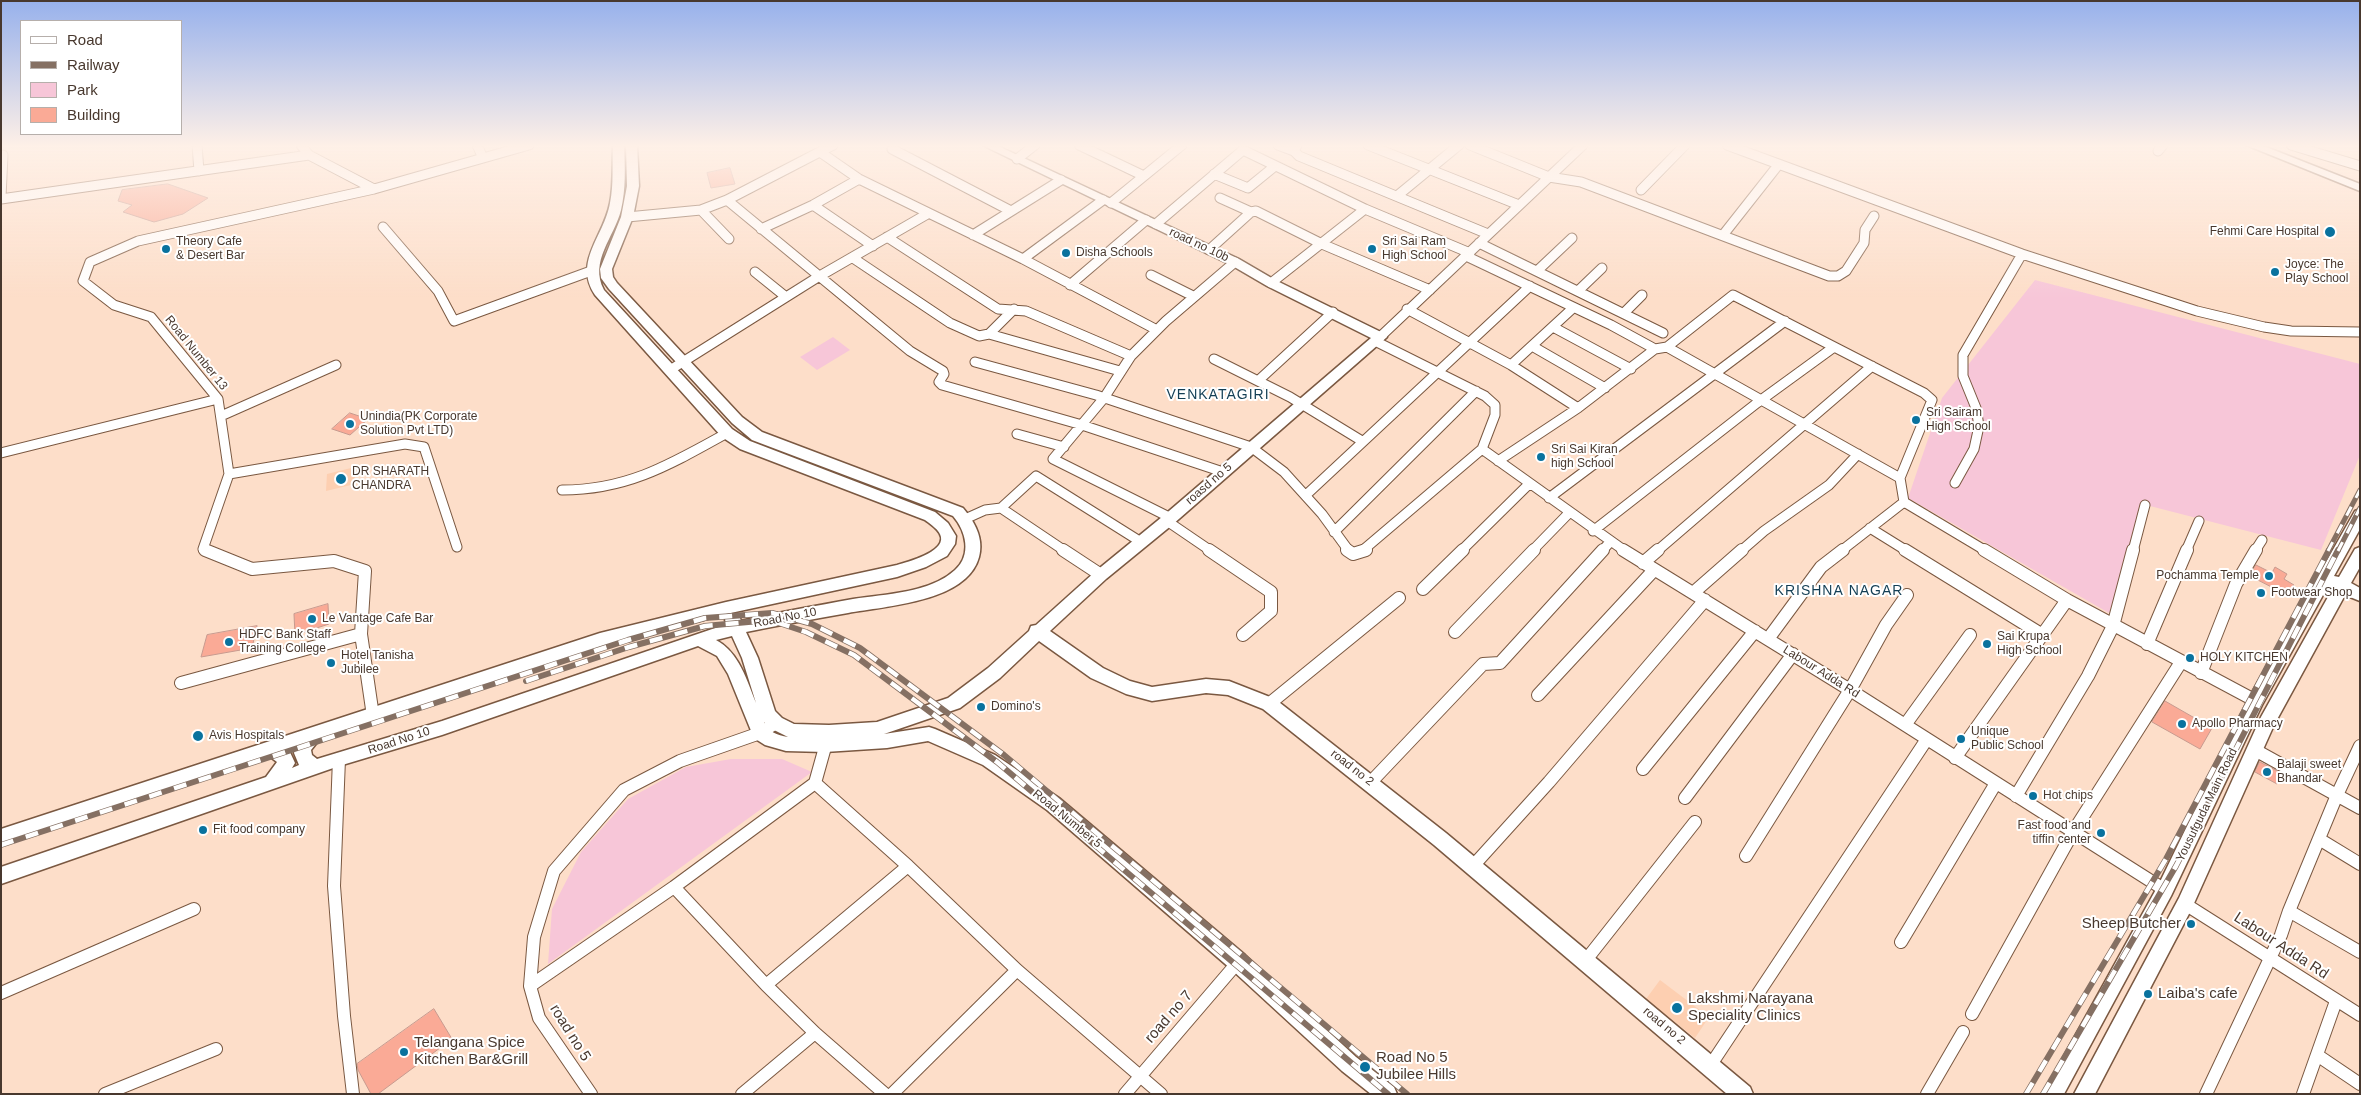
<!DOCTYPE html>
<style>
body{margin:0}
#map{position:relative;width:2361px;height:1095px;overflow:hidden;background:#fddec9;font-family:Arial,sans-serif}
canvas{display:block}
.frame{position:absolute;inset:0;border:2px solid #48382e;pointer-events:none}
.legend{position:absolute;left:20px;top:20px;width:162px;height:115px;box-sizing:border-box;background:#fff;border:1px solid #b6afab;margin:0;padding:6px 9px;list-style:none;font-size:15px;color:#48382e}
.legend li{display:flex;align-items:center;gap:10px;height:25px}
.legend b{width:25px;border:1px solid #b6afab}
</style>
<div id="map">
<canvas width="2361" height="1095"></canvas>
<div class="frame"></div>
<ul class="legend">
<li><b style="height:6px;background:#fff"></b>Road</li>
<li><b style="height:6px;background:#857063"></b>Railway</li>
<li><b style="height:14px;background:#f7c6d8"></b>Park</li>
<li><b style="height:14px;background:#faaa96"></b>Building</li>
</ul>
</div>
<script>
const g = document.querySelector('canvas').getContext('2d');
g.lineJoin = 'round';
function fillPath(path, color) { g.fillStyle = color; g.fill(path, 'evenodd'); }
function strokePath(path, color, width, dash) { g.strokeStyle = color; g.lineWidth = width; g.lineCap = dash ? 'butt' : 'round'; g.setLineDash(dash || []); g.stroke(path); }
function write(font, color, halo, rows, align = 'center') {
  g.font = font + ' Arial,sans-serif'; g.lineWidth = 4; g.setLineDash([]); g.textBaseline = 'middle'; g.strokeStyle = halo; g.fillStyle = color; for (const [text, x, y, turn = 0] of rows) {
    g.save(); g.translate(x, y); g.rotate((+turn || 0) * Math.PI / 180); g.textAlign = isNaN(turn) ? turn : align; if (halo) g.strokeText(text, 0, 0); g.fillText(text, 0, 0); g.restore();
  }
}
fillPath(new Path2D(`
 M 355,467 L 355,484 L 326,491 L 327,474 Z
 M 1660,980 L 1709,1017 L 1695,1038 L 1646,999 Z`), '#fdcfb1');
fillPath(new Path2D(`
 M 2035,280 L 2360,364 L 2360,455 L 2321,550 L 2146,505 L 2109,613 L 1908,498 L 1942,398 Z
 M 833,337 L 850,350 L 817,370 L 800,357 Z
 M 731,759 L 782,759 L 812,772 L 548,964 L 552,909 L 581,852 L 628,799 L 686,767 Z`), '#f7c6d8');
const building = new Path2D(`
 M 730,168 L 735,184 L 711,188 L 707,173 Z
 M 168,184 L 208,198 L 183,214 L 154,222 L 123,212 L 132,205 L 118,201 L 122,190 Z
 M 350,413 L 368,419 L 350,435 L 332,429 Z
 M 2256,565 L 2272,573 L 2275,567 L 2287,574 L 2284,579 L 2294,585 L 2287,595 L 2250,576 Z
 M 328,604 L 329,624 L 295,635 L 294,614 Z
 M 257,626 L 252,648 L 201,657 L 207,635 Z
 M 2165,701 L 2212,728 L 2200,749 L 2152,722 Z
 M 2260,762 L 2283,774 L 2277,784 L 2255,772 Z
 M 434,1009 L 452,1039 L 378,1094 L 371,1094 L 358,1070 L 357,1064 Z`);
fillPath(building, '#faaa96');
strokePath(building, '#c79a8f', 1);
const streetFar1 = new Path2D(`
 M 197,145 L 199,171
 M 301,145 L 309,155 L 374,189
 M 477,145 L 483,158
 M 1079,145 L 1144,176
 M 1278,145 L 1294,151
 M 1297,145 L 1294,151 L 1299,156 L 1488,234
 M 1368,145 L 1519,205
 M 1470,145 L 1549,177 L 1581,182 L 1829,276 L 1838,276 L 1846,271 L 1864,243 L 1865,230 L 1874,216
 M 1727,145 L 2022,254 L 2197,311 L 2264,327 L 2291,331 L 2360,332
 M 2291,145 L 2360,166
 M 892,149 L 1011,211
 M 2158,151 L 2163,145
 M 820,152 L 859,179 L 1023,259 L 1157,330
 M 1017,159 L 1035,145
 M 1214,174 L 1248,188 L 1275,166
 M 1641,190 L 1685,145
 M 1397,196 L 1459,145
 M 1,197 L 3,155
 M 1220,198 L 1251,212 L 1256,211 L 1322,244 L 1430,290
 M 1,199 L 309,155
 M 727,200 L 910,351 L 943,371 L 944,374 L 939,382 L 942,385 L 1082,425 L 1223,472
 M 1111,203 L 1182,145
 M 813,205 L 873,246
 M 701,210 L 729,239
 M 627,217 L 701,210 L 727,200 L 833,145
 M 1156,224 L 1243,150 L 1365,209 L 1470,253
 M 383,227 L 438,291 L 454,321 L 591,271
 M 761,229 L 813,205 L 859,179
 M 973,235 L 1061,180
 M 1723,235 L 1779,164
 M 887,237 L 998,309 L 1026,311 L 1131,356
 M 1479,243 L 1663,333
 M 1209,250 L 1251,212
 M 1466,256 L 1611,325 L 1655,349
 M 853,258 L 950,323 L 979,336 L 989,334 L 1120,371
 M 1023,259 L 1103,200
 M 1537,271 L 1572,238
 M 755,272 L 786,297
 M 1151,275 L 1193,296
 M 1271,283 L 1365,209
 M 1070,285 L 1146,220
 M 1578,291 L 1602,268
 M 1407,309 L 1511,365 L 1578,408
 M 1624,313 L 1642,295
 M 1553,327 L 1631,369
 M 989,334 L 1014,309
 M 1380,337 L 1583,145
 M 1532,346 L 1605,388
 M 1667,347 L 1733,295 L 1924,393 L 1932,400 L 1900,478
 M 1214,359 L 1290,397 L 1362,441
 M 975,362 L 1096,395 L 1251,447 L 1284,472 L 1322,514 L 1349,551
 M 1511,365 L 1573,308
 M 670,370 L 818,277 L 929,213
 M 1260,379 L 1333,312
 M 221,416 L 336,365
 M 1017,434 L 1064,447
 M 1482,449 L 1625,551
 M 1,453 L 218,399
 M 1498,461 L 1578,408 L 1655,349 L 1667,347 L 1900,478 L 1904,502 L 1986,551
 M 229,474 L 405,444 L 424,447 L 457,547
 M 1955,483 L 1974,449 L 1979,426 L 1976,408 L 1963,376 L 1963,355 L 2022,254
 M 562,490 C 628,490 671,464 727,433
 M 1306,495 L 1530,286
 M 1549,498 L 1785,321
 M 1001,508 L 1036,476 L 1141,542
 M 1171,518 L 1053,459 L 1104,398 L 1131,356 L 1166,321 L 1235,262
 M 965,519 L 985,510 L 1001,508 L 1065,551
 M 1167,521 L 1211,551
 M 1870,528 L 1907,551
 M 1593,531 L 1757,403 L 1834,347
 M 1334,532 L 1476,391
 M 208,551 L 203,549 L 229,474 L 218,399 L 151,317 L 114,305 L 83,281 L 90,262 L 138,241 L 374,189 L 529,145
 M 1362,551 L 1482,449 L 1495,415 L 1495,405 L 1485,396 L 1375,341
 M 1461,551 L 1529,484
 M 1532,551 L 1569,513
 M 1602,551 L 1610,542
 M 1657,551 L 1872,366
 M 1741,551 L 1764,531 L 1829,485 L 1858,454
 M 1841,551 L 1904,502
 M 2133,551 L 2145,505
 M 2186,551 L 2199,521
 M 2255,551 L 2262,540`);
const street = new Path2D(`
 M 205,550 L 252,569 L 334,561 L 365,571 L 361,634 L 373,716
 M 1063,550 L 1101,575
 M 1209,550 L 1271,592 L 1271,611 L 1243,635
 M 1347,550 L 1353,554 L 1366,550
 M 1623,550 L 1850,690 L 2165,890
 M 1905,550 L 2041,634
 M 1984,550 L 2067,600 L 2256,701
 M 1643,563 L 1658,550
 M 1423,589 L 1463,550
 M 1693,593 L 1742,550
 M 1455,632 L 1534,550
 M 1768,639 L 1821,567 L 1843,550
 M 2147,644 L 2187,550
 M 2201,673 L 2236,584 L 2256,550
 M 181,683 L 361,634
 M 1538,695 L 1654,570
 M 1269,704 L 1399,598
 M 1905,725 L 1970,635
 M 2360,746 L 2337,795 L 2289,911 L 2360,952
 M 2255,750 L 2360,808
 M 1955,758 L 2067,600
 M 339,759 L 334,886 L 344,1016 L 353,1094
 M 1643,769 L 1755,631
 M 815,783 L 908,866 L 1017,970 L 1161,1094
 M 1370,783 L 1483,664 L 1500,663 L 1603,550
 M 2016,796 L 2088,676 L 2113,626 L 2133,550
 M 1685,798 L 1793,654
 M 2319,839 L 2360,864
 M 1746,856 L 1850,690 L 1886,625 L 1907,595
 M 1473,866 L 1549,782 L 1705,600
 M 674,887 L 766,985 L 815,1033 L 885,1094
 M 2185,904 L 2360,1015
 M 1901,942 L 1996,783
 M 1586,960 L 1695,822
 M 766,985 L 908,866
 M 530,986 L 674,887 L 815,783 L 827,740
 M 1,993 L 194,909
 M 1972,1014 L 2073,832 L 2181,662
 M 2317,1055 L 2360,1084
 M 1710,1066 L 1927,739
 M 105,1094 L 216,1049
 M 591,1094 L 539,1018 L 530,986 L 534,937 L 554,871 L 624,790 L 680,761 L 760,733 L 776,723
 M 742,1094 L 815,1033
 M 892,1094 L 1017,970
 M 1125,1094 L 1238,962
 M 1927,1094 L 1963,1032
 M 2206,1094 L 2281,935 L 2289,911
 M 2303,1094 L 2336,1001`);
const secondary = new Path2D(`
 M 613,145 L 624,145 C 625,167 626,189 621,210 C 614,238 589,261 604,290 L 732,429 L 750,441 L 935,512 L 948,523 L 956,536 L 955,544 L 947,556 L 926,567 L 897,577 L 726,614 L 600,647 L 319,740 L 311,750 L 312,755 L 317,759 L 442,721 L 727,624 L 725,620 L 727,615 L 733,614 L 739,615 L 741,621 C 778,612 816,606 853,599 C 885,594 930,593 955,570 C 972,555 966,531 953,516 L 752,440 L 732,423 L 609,289 L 601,278 L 600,269 L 621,217 L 627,186 L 626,145 L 637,145 L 639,186 L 633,217 L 612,269 L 613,277 L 617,283 L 742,417 L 762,432 L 963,508 C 975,522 984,539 979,557 C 967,602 886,606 848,613 C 814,619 780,625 746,632 L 758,658 L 775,711 L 782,718 L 794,724 L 829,725 L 877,722 L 948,698 L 988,668 L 1029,631 L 1031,626 L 1036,625 L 1096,571 L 1162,517 L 1371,338 L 1267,286 L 1231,265 L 982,145 L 996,145 L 1239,259 L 1275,280 L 1385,334 L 1387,337 L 1172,525 L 1106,579 L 1050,631 L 1103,668 L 1130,681 L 1152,687 L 1206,679 L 1229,681 L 1275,699 L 1446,833 L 1750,1087 L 1753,1094 L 1727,1094 L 1434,845 L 1263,709 L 1228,695 L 1206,693 L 1152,701 L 1126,694 L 1091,678 L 1039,641 L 1000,678 L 960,708 L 884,734 L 929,727 L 935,729 L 995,755 L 1059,798 L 1245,955 L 1356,1057 L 1394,1087 L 1397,1094 L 1371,1094 L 1342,1071 L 1231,969 L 1047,810 L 983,765 L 928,741 L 887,748 L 825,752 L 786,751 L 765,745 L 754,738 L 728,674 L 717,656 L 698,646 L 442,735 L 339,766 L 1,884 L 1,867 L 266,777 L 277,762 L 269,756 L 1,845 L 1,829 L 600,633 L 726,602 L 897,565 C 908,562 944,552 941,537 C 940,530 930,524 925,520 L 740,449 L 722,437 L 595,295 C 573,261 604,237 610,203 C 614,184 612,164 613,145 ZM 732,636 L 742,658 L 756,703 C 747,681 739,652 716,640 ZM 764,722 L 770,728 L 788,737 C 777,735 768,732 764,722 ZM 295,748 L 294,753 L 299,765 L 292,768 L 295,763 L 289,750 Z
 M 2246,145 L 2261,145 L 2360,184 L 2360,191 Z
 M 2360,509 L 2360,529 L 2334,576 L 2339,577 L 2355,549 L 2360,547 L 2360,567 L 2351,583 L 2360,588 L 2360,601 L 2345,595 L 2274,725 L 2191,910 L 2095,1094 L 2074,1094 L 2179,898 L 2261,717 L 2333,588 L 2328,586 L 2262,705 L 2171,896 L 2064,1094 L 2043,1094 L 2159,884 L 2250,696 L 2355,511 Z`);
strokePath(streetFar1, '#7a5841', 11);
strokePath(street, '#7a5841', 14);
strokePath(secondary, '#7a5841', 3);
strokePath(streetFar1, '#fff', 9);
strokePath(street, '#fff', 12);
fillPath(secondary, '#fff');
const railFar1 = new Path2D(`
 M 2328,551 L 2360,490
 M 2338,551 L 2360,508`);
const rail = new Path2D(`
 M 526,681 L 629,647 L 705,626 L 770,620 L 806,632 L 854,655 L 997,762 L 1388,1094
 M 1,845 L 628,640 L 705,618 L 772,613 L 812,624 L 860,648 L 1004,755 L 1407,1094
 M 2026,1094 L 2166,859 L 2329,550
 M 2043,1094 L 2176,866 L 2338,550`);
strokePath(railFar1, '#857063', 5);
strokePath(rail, '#857063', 6);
strokePath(railFar1, '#fff', 3, [10]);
strokePath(rail, '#fff', 4.5, [13]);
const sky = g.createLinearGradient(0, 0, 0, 298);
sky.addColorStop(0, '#97b1ec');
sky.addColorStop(0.49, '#fef0e7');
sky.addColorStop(1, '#fef0e700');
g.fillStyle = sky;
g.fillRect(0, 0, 2361, 298);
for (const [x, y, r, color] of [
 [2330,232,6,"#09729e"],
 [166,249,5,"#09729e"],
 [1372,249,5,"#09729e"],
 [1066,253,5,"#09729e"],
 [2275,272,5,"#09729e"],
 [1916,420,5,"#09729e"],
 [350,424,5,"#09729e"],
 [1541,457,5,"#09729e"],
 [341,479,6,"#09729e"],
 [2269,576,5,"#09729e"],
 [2261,593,5,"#09729e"],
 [312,619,5,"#09729e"],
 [229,642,5,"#09729e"],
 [1987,644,5,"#09729e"],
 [2190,658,5,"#09729e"],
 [331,663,5,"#09729e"],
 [981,707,5,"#09729e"],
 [2182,724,5,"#09729e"],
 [198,736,6,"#09729e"],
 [1961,739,5,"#09729e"],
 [2267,772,5,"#09729e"],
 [2033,796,5,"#09729e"],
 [203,830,5,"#09729e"],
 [2101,833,5,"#09729e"],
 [2191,924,5,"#09729e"],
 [2148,994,5,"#09729e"],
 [1677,1008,6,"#09729e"],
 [404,1052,5,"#09729e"],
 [1365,1067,6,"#09729e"]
]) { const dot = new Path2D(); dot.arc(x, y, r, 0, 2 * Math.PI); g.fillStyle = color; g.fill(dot); strokePath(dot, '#fff', 2); }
write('12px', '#48382e', '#fff', [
 ["Fehmi Care Hospital",2319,232,"right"],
 ["Theory Cafe",176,242],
 ["& Desert Bar",176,256],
 ["Sri Sai Ram",1382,242],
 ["High School",1382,256],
 ["Disha Schools",1076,253],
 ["Joyce: The",2285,265],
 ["Play School",2285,279],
 ["Sri Sairam",1926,413],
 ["High School",1926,427],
 ["Unindia(PK Corporate",360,417],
 ["Solution Pvt LTD)",360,431],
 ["Sri Sai Kiran",1551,450],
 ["high School",1551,464],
 ["DR SHARATH",352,472],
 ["CHANDRA",352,486],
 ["Pochamma Temple",2259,576,"right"],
 ["Footwear Shop",2271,593],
 ["Le Vantage Cafe Bar",322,619],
 ["HDFC Bank Staff",239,635],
 ["Training College",239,649],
 ["Sai Krupa",1997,637],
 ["High School",1997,651],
 ["Hotel Tanisha",341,656],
 ["Jubilee",341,670],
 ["HOLY KITCHEN",2200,658],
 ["Domino's",991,707],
 ["Apollo Pharmacy",2192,724],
 ["Unique",1971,732],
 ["Public School",1971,746],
 ["Avis Hospitals",209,736],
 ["Balaji sweet",2277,765],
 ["Bhandar",2277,779],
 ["Hot chips",2043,796],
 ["Fast food and",2091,826,"right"],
 ["tiffin center",2091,840,"right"],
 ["Fit food company",213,830]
], 'left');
write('12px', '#48382e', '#fff', [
 ["road no 10b",1199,245,25],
 ["Road Number 13",196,353,51],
 ["roasd no 5",1209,484,-41],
 ["Road No 10",785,618,-11],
 ["Labour Adda Rd",1821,672,32],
 ["Road No 10",399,741,-18],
 ["road no 2",1352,768,38],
 ["Yousufguda Main Road",2207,805,-64],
 ["Road Number 5",1067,819,39],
 ["road no 2",1664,1026,40]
]);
g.letterSpacing = '1px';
write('14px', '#133e54', '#fff', [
 ["VENKATAGIRI",1218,395],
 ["KRISHNA NAGAR",1839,591]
]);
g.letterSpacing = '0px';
write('15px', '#48382e', '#fff', [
 ["Sheep Butcher",2181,924,"right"],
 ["Laiba's cafe",2158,994],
 ["Lakshmi Narayana",1688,999],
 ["Speciality Clinics",1688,1016],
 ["Telangana Spice",414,1043],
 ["Kitchen Bar&Grill",414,1060],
 ["Road No 5",1376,1058],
 ["Jubilee Hills",1376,1075]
], 'left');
write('15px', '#48382e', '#fff', [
 ["Labour Adda Rd",2281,946,33],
 ["road no 7",1169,1017,-49],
 ["road no 5",570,1033,58]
]);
</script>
